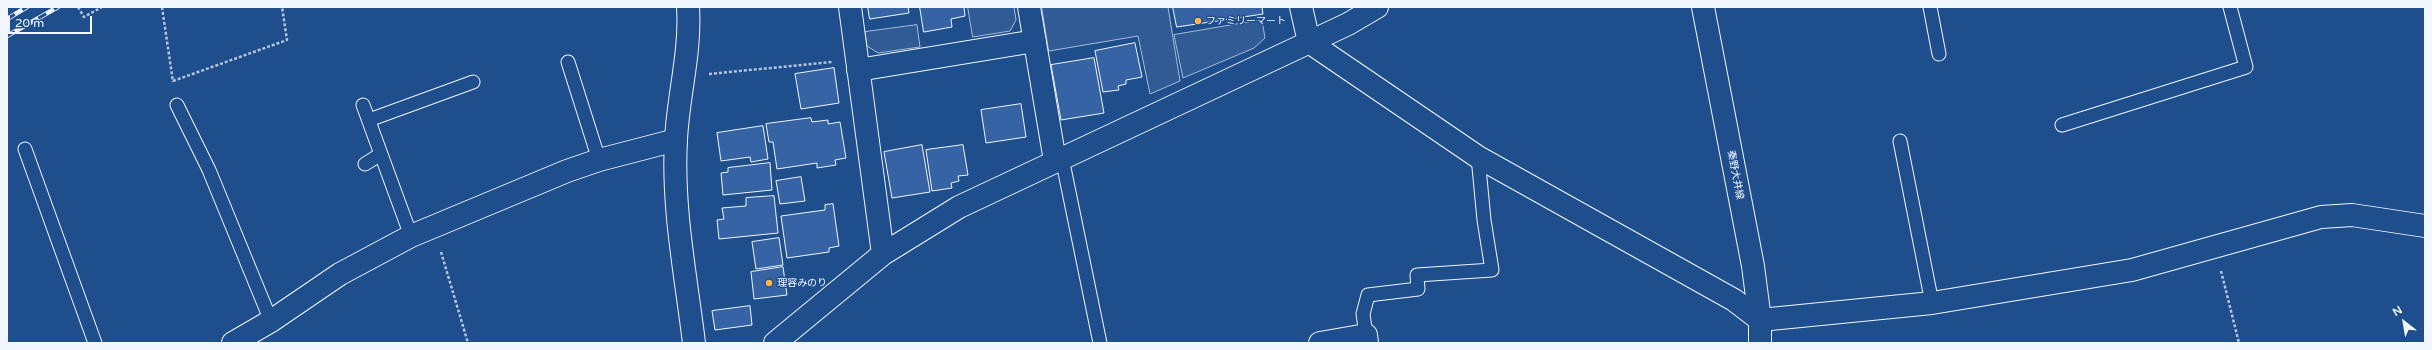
<!DOCTYPE html>
<meta charset="utf-8">
<style>
body{margin:0}
#map{position:relative;width:2432px;height:350px;overflow:hidden;background:#1f4e8c;font-family:"Varela Round",sans-serif}
canvas{display:block}
.frame{position:absolute;inset:0;border:8px solid #f2f6ff;pointer-events:none}
.north{position:absolute;left:2384px;top:302px;width:40px;height:40px;-webkit-text-stroke:3px #1f4e8c;paint-order:stroke;rotate:329deg;font-size:11px;font-weight:700;line-height:16px;text-align:center;color:#f2f6ff}
.north::after{content:'';display:block;margin:auto;width:14px;height:18px;background:#f2f6ff;clip-path:polygon(50% 0,100% 100%,50% 72%,0 100%)}
.scale{position:absolute;left:8px;top:16px;width:84px;height:18px;box-sizing:border-box;border:2px solid #f2f6ff;border-top:0;padding-left:5px;font-size:12px;line-height:14px;white-space:nowrap;color:#f2f6ff;-webkit-text-stroke:3px #1f4e8c;paint-order:stroke}
</style>
<div id="map">
<canvas width="2432" height="350"></canvas>
<div class="frame"></div>
<div class="north">N</div>
<div class="scale">20 m</div>
</div>
<script>
const g = document.querySelector('canvas').getContext('2d');
g.lineJoin = 'round';
function fillPath(path, color) { g.fillStyle = color; g.fill(path, 'evenodd'); }
function strokePath(path, color, width, dash) { g.strokeStyle = color; g.lineWidth = width; g.lineCap = dash ? 'butt' : 'round'; g.setLineDash(dash || []); g.stroke(path); }
function write(font, color, halo, rows, align = 'center') {
  g.font = font + ' "Varela Round","Noto Sans JP",sans-serif'; g.lineWidth = 3; g.setLineDash([]); g.textBaseline = 'middle'; g.strokeStyle = halo; g.fillStyle = color; for (const [text, x, y, turn = 0] of rows) {
    g.save(); g.translate(x, y); g.rotate((+turn || 0) * Math.PI / 180); g.textAlign = isNaN(turn) ? turn : align; if (halo) g.strokeText(text, 0, 0); g.fillText(text, 0, 0); g.restore();
  }
}
const parking = new Path2D(`
 M 968,7 L 1014,7 L 1016,20 L 1010,31 L 973,37 Z
 M 1042,7 L 1168,7 L 1180,81 L 1150,94 L 1138,36 L 1049,51 Z
 M 1262,20 L 1265,38 L 1254,48 L 1183,78 L 1174,35 Z
 M 917,25 L 920,47 L 878,53 L 867,46 L 865,32 Z`);
fillPath(parking, '#305b95');
strokePath(parking, '#a8bbd7', 1);
const building = new Path2D(`
 M 868,7 L 908,7 L 909,13 L 870,19 Z
 M 920,7 L 964,7 L 965,16 L 951,19 L 952,27 L 924,32 Z
 M 1173,7 L 1262,7 L 1263,14 L 1177,27 Z
 M 1135,43 L 1142,77 L 1126,80 L 1126,84 L 1118,86 L 1119,90 L 1103,92 L 1095,51 Z
 M 1094,58 L 1104,113 L 1061,120 L 1051,65 Z
 M 834,68 L 839,103 L 801,109 L 795,74 Z
 M 1021,104 L 1026,137 L 986,143 L 981,110 Z
 M 811,118 L 812,122 L 828,120 L 828,124 L 840,122 L 846,158 L 835,160 L 836,165 L 817,168 L 817,163 L 777,169 L 773,142 L 769,142 L 766,124 Z
 M 763,126 L 768,159 L 751,162 L 750,157 L 721,161 L 717,133 Z
 M 922,145 L 930,192 L 892,198 L 884,152 Z
 M 963,145 L 968,175 L 958,176 L 959,181 L 951,183 L 952,188 L 932,191 L 926,150 Z
 M 770,163 L 772,190 L 723,195 L 721,173 L 728,172 L 728,168 Z
 M 801,177 L 805,201 L 780,204 L 776,181 Z
 M 774,196 L 778,233 L 719,239 L 717,220 L 724,219 L 722,208 L 746,206 L 746,198 Z
 M 833,204 L 839,246 L 829,248 L 829,252 L 787,258 L 781,216 L 825,210 L 825,205 Z
 M 779,238 L 783,265 L 756,269 L 752,242 Z
 M 783,267 L 787,295 L 754,299 L 751,272 Z
 M 750,306 L 752,325 L 715,330 L 712,311 Z`);
fillPath(building, '#3563a3');
strokePath(building, '#f2f6ff', 1);
const lane = new Path2D(`
 M 1930,7 L 1939,54
 M 568,62 L 599,160
 M 177,105 L 209,170 L 271,321
 M 363,105 L 411,236
 M 369,120 L 473,82
 M 2062,125 L 2246,67 L 2230,7
 M 1900,141 L 1932,303
 M 25,149 L 95,343
 M 1062,158 L 1100,343
 M 365,164 L 381,154
 M 1366,335 L 1363,314 L 1368,295 L 1418,289 L 1417,275 L 1492,270 L 1484,220 L 1478,157`);
const street = new Path2D(`
 M 850,7 L 883,254
 M 1029,7 L 1055,161
 M 1309,42 L 1478,157 L 1734,300 L 1760,320 L 1932,303 L 2132,270 L 2321,217 L 2352,215 L 2425,226
 M 858,70 L 1035,41
 M 233,343 L 271,321 L 340,274 L 411,236 L 567,171 L 599,160 L 676,140
 M 775,343 L 883,254 L 959,207 L 1348,24 L 1377,7
 M 1320,343 L 1366,335 L 1367,343`);
const secondary = new Path2D(`
 M 688,7 C 691,52 678,96 676,140 C 672,208 686,276 694,343
 M 1301,7 L 1309,42
 M 1703,7 L 1753,266 L 1760,320 L 1760,343`);
strokePath(lane, '#f2f6ff', 15);
strokePath(street, '#f2f6ff', 24);
strokePath(secondary, '#f2f6ff', 24);
strokePath(new Path2D(`
 M 78,7 L 84,17 L 102,7
 M 162,7 L 173,82
 M 709,74 L 832,62
 M 173,81 L 287,40 L 282,7
 M 441,252 L 468,343
 M 2221,271 L 2239,343`), '#b3c4dc', 2.5, [3, 2]);
strokePath(lane, '#1f4e8c', 13);
strokePath(street, '#1f4e8c', 22);
strokePath(secondary, '#1f4e8c', 22);
const rail = new Path2D(`
 M 7,19 L 27,7
 M 7,36 L 58,7`);
strokePath(rail, '#f2f6ff', 4.5);
strokePath(rail, '#1f4e8c', 3, [9]);
for (const [x, y, r, color] of [
 [1198,21,4,"#ffb74d"],
 [769,283,4,"#ffb74d"]
]) { const dot = new Path2D(); dot.arc(x, y, r, 0, 2 * Math.PI); g.fillStyle = color; g.fill(dot); strokePath(dot, '#1f4e8c', 1.5); }
write('10px', '#f2f6ff', '#1f4e8c', [
 ["ファミリーマート",1206,21],
 ["理容みのり",777,283]
], 'left');
write('10px', '#f2f6ff', '#1f4e8c', [
 ["秦野大井線",1735,175,79]
]);
</script>
